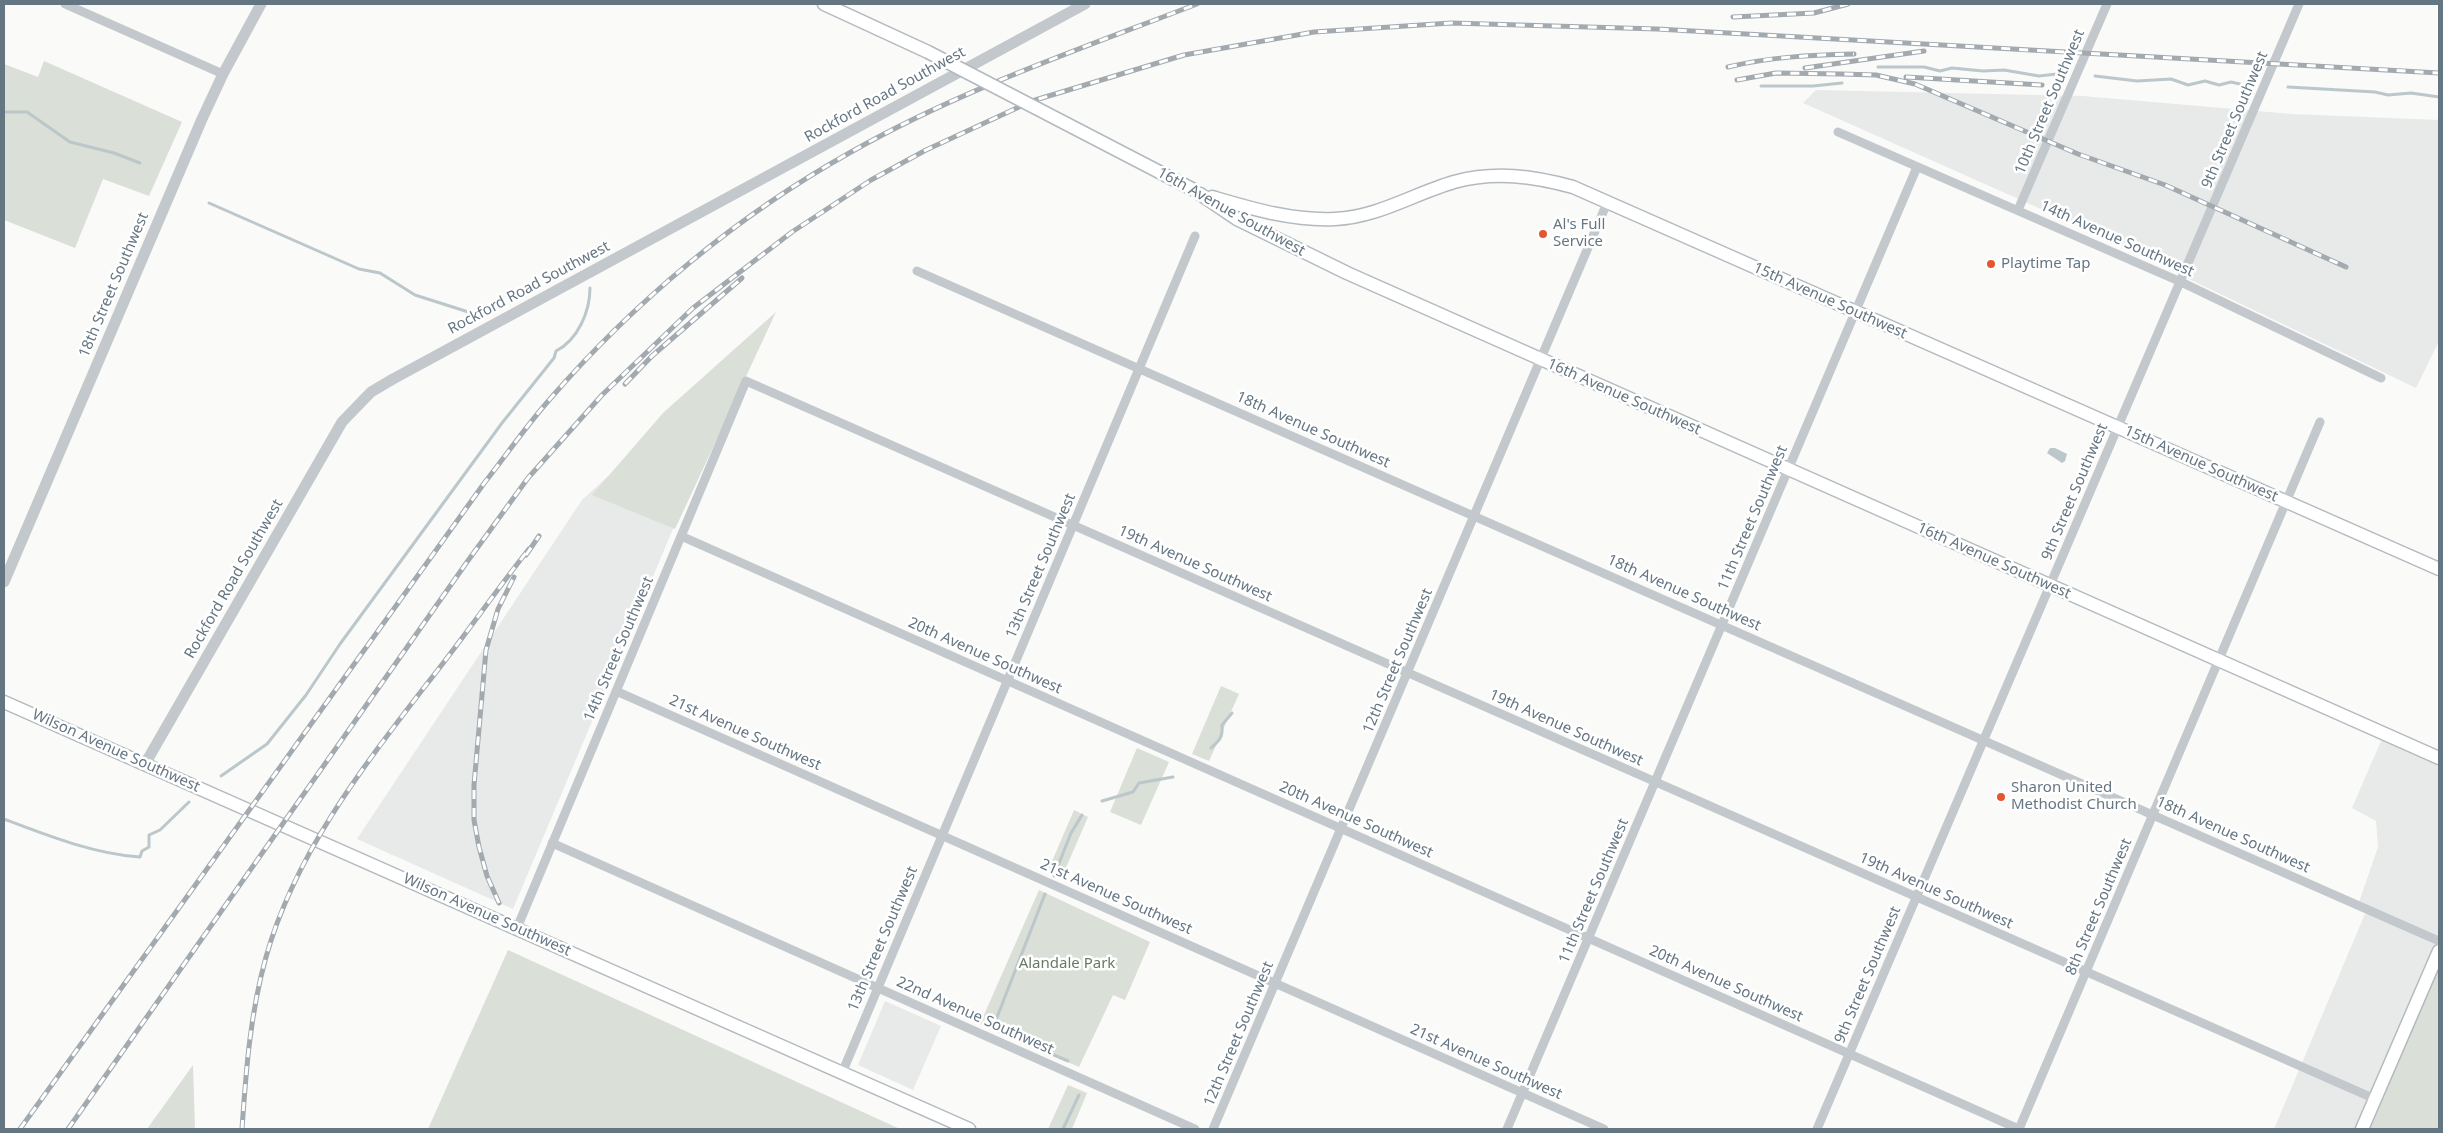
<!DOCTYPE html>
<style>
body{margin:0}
#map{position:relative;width:2443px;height:1133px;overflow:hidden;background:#fafaf8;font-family:"Noto Sans",sans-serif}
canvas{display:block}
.frame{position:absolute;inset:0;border:5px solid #657683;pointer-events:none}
</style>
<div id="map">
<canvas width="2443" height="1133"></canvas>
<div class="frame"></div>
</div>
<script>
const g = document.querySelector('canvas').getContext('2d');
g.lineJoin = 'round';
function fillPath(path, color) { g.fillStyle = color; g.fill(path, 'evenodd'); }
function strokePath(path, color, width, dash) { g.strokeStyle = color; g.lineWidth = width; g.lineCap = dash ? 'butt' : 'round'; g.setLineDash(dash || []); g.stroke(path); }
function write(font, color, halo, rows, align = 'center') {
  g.font = font + ' "Noto Sans",sans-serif'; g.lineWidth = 5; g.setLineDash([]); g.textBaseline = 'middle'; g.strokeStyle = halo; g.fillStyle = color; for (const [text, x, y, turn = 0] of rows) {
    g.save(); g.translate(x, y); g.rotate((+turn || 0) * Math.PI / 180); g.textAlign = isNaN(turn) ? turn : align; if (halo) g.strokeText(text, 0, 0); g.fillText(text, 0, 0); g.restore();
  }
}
fillPath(new Path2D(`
 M 1816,90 L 2083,96 L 2292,114 L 2439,120 L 2439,341 L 2416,388 L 2189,279 L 2160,262 L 1803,103 Z
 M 750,346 L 513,909 L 357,839 L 582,500 Z
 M 2384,734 L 2439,758 L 2439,951 L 2362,1129 L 2274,1129 L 2367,909 L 2358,905 L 2378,847 L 2376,821 L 2352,808 Z
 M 885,1001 L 941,1026 L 913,1090 L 858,1065 Z`), '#e8e9e9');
fillPath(new Path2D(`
 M 44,61 L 182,122 L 149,196 L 103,179 L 75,248 L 4,220 L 4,64 L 38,77 Z
 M 776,312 L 675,529 L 592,495 L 663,413 Z
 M 1221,686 L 1239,694 L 1209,761 L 1192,754 Z
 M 1137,748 L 1169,762 L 1141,825 L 1110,812 Z
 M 1074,810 L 1088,817 L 1061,879 L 1047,873 Z
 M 1039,890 L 1150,942 L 1125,1000 L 1113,995 L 1079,1067 L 980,1024 Z
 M 508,950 L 900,1129 L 428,1129 Z
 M 2439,951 L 2439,1129 L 2362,1129 Z
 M 193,1065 L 195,1129 L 147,1129 Z
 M 1068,1085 L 1087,1093 L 1072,1129 L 1048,1129 Z`), '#dadfd7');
fillPath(new Path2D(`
 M 2050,448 L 2055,448 L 2067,454 L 2065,461 L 2062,463 L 2047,453 Z`), '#bbc7cb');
strokePath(new Path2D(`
 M 1878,67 L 1924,67 L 1940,71 L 1952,68 L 1983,71 L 2004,70 L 2039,76 L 2057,74
 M 2095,76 L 2137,81 L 2171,79 L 2188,85 L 2205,81 L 2219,85 L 2231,82 L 2240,84
 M 1761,86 L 1813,86 L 1842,83
 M 2288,87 L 2375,92 L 2388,95 L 2411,93 L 2439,97
 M 4,112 L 27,112 L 70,142 L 114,153 L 140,163
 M 209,203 L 359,269 L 380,273 L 415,295 L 481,316
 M 1211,748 C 1220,740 1223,737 1222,725 L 1232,713
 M 221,776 L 267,744 L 306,695 L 340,644 L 502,423 L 554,358 L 556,351 C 578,340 590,311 590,288
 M 1102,801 L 1133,792 L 1139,783 L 1173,777
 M 4,819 C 46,835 94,854 140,857 L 142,851 L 149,847 L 149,835 L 160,830 L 189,802
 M 1054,876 L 1071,833 L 1082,815
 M 1045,894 L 994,1025 L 1000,1032 L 1068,1061
 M 1063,1129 L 1079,1095`), '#bbc7cb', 3);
const secondary = new Path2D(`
 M 824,4 L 928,52
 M 1200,194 L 1237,219 L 1347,273 L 2439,758
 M 1212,197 C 1253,209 1292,221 1335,219 C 1378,217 1413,194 1454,182 C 1495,171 1533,176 1573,187 L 2439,569
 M 4,702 L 969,1129
 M 2362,1129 L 2439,951`);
strokePath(secondary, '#b3babf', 15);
strokePath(new Path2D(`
 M 65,4 L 223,74
 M 1838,132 L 2181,282 L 2381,378
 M 2018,210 L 2107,4
 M 917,271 L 2439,941
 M 681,536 C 1127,734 1573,931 2019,1129 L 2320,422
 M 616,691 L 1604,1129
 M 552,843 L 1195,1129
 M 517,928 L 746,381 L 2375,1099
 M 842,1073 L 1195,236
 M 1213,1129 L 1607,203
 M 1507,1129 L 1917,167
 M 1817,1129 L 2299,4`), '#c3c8cc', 9);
strokePath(new Path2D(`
 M 4,582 L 202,119 L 223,74 L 261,4
 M 145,764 L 342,422 L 371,392 L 393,379 L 1085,4`), '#c3c8cc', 11);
strokePath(secondary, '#fff', 12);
const rail = new Path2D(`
 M 1733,17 L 1814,13 L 1848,4
 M 1728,67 C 1769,57 1811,55 1854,54
 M 1805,68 L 1924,51
 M 1906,77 L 2042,85
 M 1737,80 L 1776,73 L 1841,74 L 1876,75 L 1915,84 L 2078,154 L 2165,185 L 2346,267
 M 625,384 L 652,356 L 742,278
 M 526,555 L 539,536
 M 499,903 L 487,876 L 479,847 L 474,820 L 474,785 L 486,650 L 498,609 L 514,577
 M 20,1129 L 485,482 C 507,454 527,425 550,399 C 635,301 738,215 851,152 C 960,90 1080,49 1197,4
 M 68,1129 L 467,562 L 528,478 L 602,395 L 693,308 L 792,232 L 871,180 L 926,150 L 1032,101 L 1184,55 L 1314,32 L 1451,23 L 1657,29 L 2439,73
 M 242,1129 C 246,1071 250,1014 266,957 C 295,854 362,768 426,685 C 462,640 494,593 529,549`);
strokePath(rail, '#a2aab0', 5);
strokePath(rail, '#fff', 3, [9]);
const secondaryBridge = new Path2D(`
 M 928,52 L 1194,190`);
strokePath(secondaryBridge, '#b3babf', 15, []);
strokePath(secondaryBridge, '#fff', 12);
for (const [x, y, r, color] of [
 [1543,234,5,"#e4572e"],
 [1991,264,5,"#e4572e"],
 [2001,797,5,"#e4572e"]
]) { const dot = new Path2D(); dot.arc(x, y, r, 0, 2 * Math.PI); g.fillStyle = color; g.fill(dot); strokePath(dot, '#fff', 2); }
write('15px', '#657683', '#fff', [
 ["Rockford Road Southwest",885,95,-29],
 ["10th Street Southwest",2050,102,-67],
 ["9th Street Southwest",2235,120,-67],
 ["16th Avenue Southwest",1231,212,29],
 ["14th Avenue Southwest",2117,239,24],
 ["18th Street Southwest",114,285,-67],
 ["Rockford Road Southwest",529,288,-28],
 ["15th Avenue Southwest",1830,301,24],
 ["16th Avenue Southwest",1624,397,24],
 ["18th Avenue Southwest",1313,430,24],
 ["15th Avenue Southwest",2201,464,24],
 ["9th Street Southwest",2075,492,-67],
 ["11th Street Southwest",1753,518,-67],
 ["16th Avenue Southwest",1994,561,24],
 ["19th Avenue Southwest",1195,564,24],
 ["13th Street Southwest",1041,566,-67],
 ["Rockford Road Southwest",234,579,-60],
 ["18th Avenue Southwest",1684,593,24],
 ["14th Street Southwest",619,649,-67],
 ["20th Avenue Southwest",985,656,24],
 ["12th Street Southwest",1398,661,-67],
 ["19th Avenue Southwest",1566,728,24],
 ["21st Avenue Southwest",745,733,24],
 ["Wilson Avenue Southwest",116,751,24],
 ["20th Avenue Southwest",1356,820,24],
 ["18th Avenue Southwest",2233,835,24],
 ["11th Street Southwest",1594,891,-67],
 ["19th Avenue Southwest",1936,891,24],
 ["21st Avenue Southwest",1116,897,24],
 ["8th Street Southwest",2099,907,-67],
 ["Wilson Avenue Southwest",487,915,24],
 ["13th Street Southwest",883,939,-67],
 ["9th Street Southwest",1868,975,-67],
 ["20th Avenue Southwest",1726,984,24],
 ["22nd Avenue Southwest",975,1016,24],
 ["12th Street Southwest",1239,1034,-67],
 ["21st Avenue Southwest",1486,1062,24]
]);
write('15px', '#657683', '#fff', [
 ["Al's Full",1553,225],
 ["Service",1553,242],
 ["Playtime Tap",2001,264],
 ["Sharon United",2011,788],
 ["Methodist Church",2011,805]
], 'left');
write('15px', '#687a64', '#fff', [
 ["Alandale Park",1067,964]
]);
</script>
